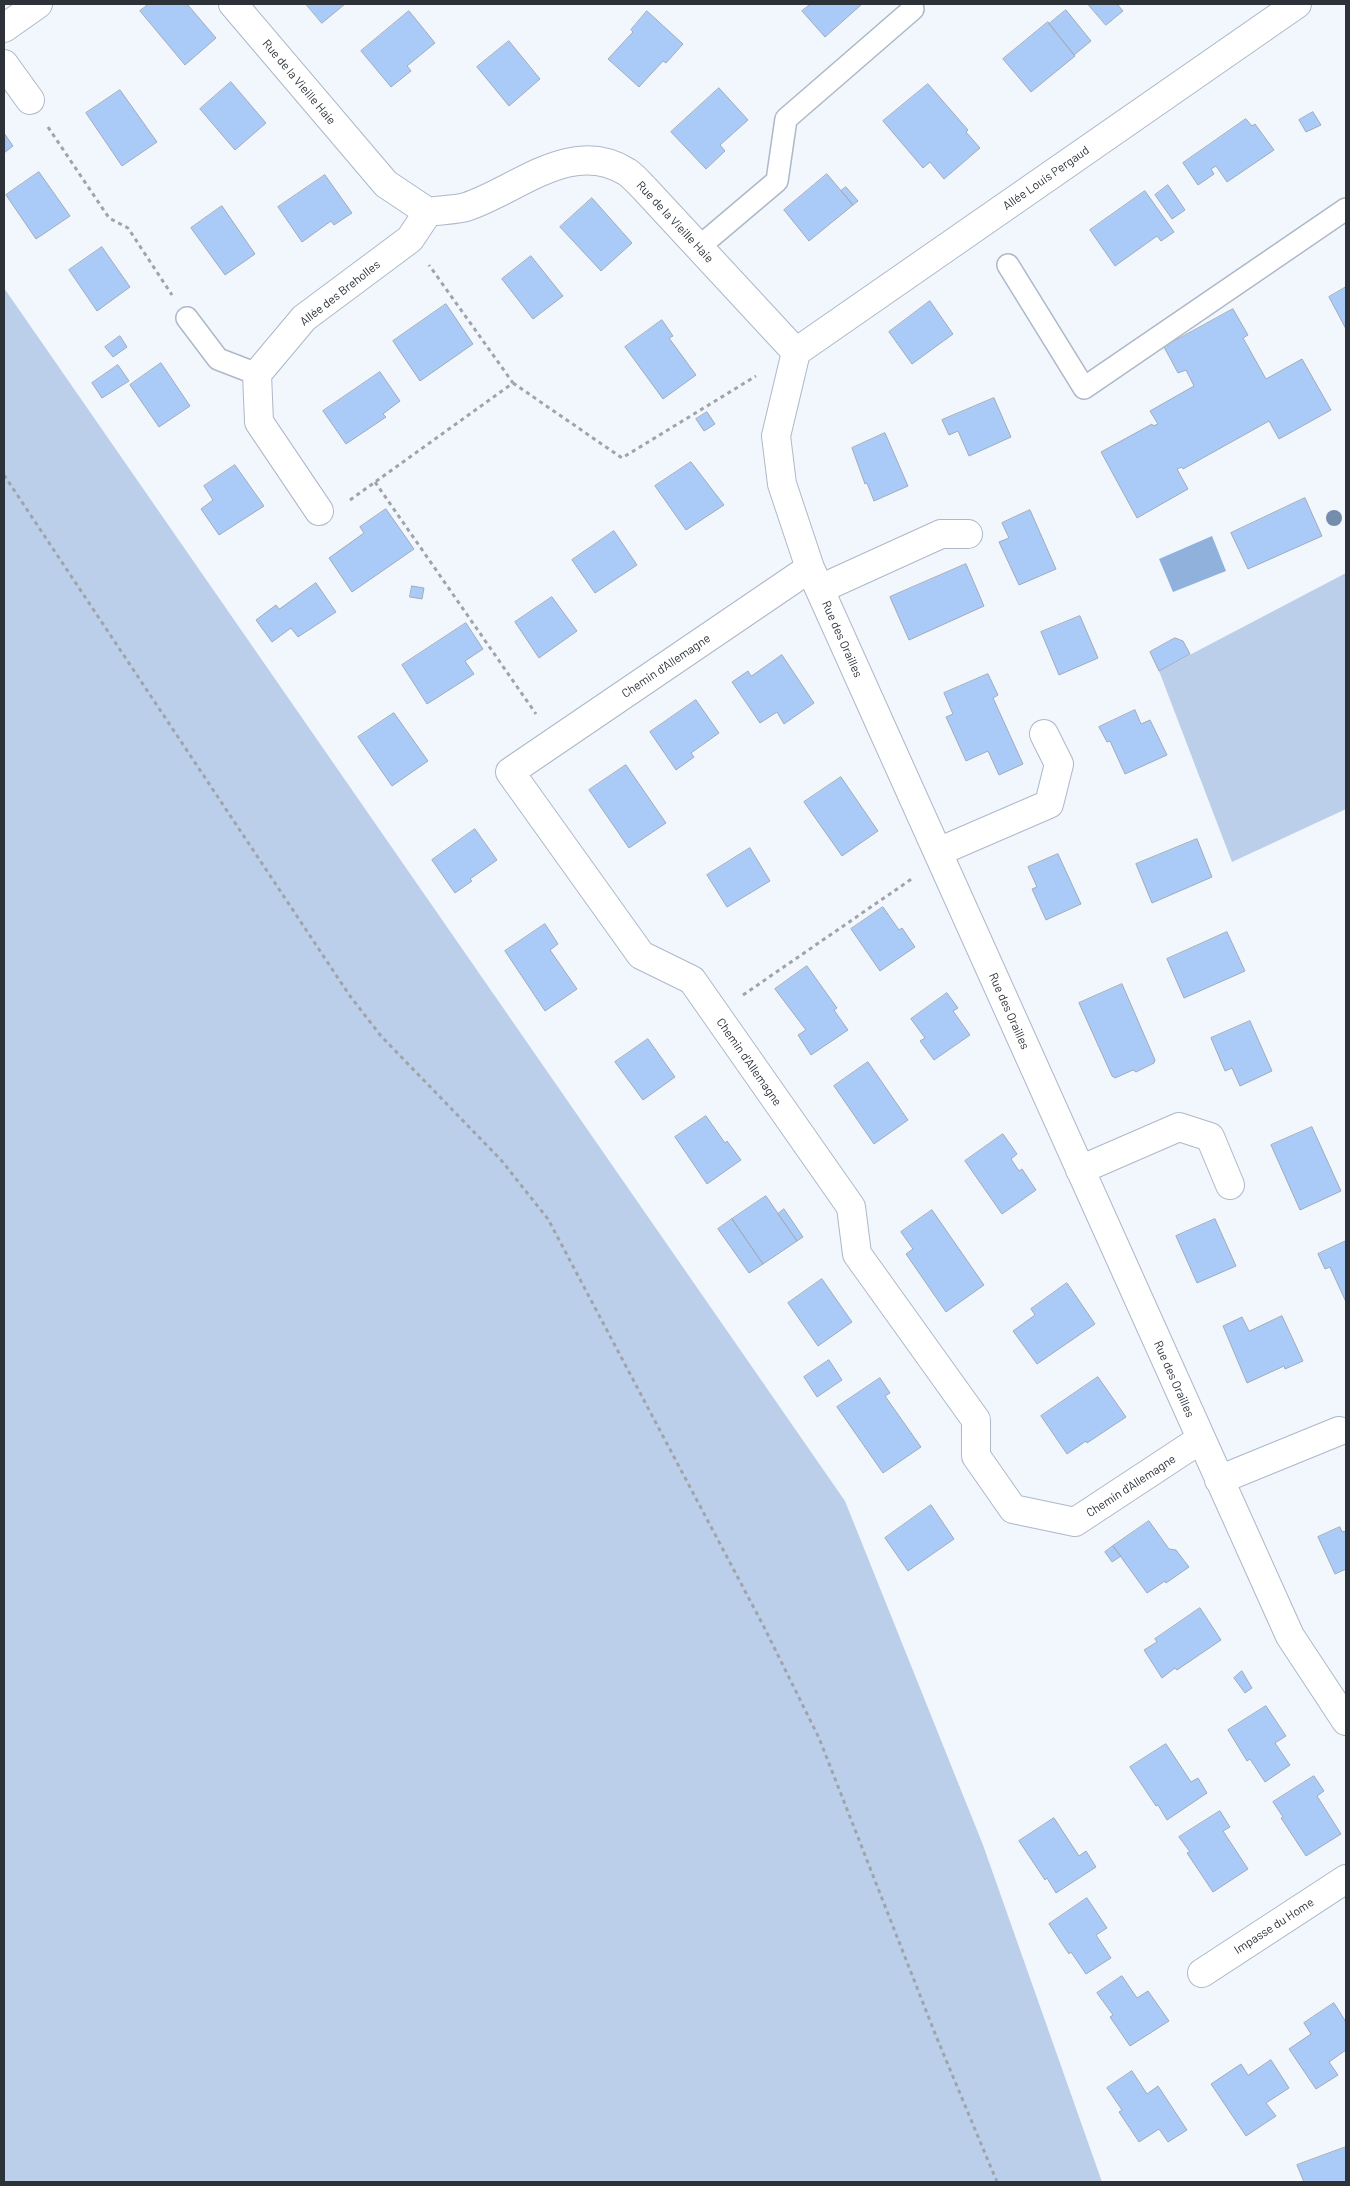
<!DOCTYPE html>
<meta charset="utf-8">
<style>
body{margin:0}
#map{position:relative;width:1350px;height:2186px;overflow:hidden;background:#f2f6fd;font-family:Barlow,sans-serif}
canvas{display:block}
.frame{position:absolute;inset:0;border:5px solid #2d3238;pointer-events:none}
</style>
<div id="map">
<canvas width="1350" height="2186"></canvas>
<div class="frame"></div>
</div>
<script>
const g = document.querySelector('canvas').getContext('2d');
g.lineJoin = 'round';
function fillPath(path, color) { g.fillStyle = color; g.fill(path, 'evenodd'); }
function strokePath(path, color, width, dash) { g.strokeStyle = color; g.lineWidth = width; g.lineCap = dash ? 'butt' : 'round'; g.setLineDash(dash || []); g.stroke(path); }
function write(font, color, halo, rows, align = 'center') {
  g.font = font + ' Barlow,sans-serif'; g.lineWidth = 4; g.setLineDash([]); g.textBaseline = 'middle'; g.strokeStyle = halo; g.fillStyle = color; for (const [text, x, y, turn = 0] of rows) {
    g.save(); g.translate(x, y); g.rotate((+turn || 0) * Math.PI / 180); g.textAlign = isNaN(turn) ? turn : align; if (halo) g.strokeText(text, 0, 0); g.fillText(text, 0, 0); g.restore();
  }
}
fillPath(new Path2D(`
 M 4,288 L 845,1501 L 983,1845 L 1102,2182 L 4,2182 Z
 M 1346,573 L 1346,809 L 1232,862 L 1159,671 Z`), '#bccfea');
fillPath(new Path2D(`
 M 1212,536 L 1226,571 L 1173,592 L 1159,559 Z`), '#91b1dd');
const building = new Path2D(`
 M 149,4 L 187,4 L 216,38 L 185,65 L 140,11 Z
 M 306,4 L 345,4 L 322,23 Z
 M 811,4 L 862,4 L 825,37 L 802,11 Z
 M 1088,4 L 1117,4 L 1123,11 L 1106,25 Z
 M 1066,10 L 1091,41 L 1074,55 L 1049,24 Z
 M 409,11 L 435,43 L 407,66 L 411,71 L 391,87 L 361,51 Z
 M 647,11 L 683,44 L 666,63 L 663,61 L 639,87 L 608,59 L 633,32 L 631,30 Z
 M 1048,22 L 1075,56 L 1031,92 L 1003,59 Z
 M 509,41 L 540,79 L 509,106 L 477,67 Z
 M 231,82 L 266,123 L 235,150 L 200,109 Z
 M 928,84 L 968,130 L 966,132 L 980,148 L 944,179 L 930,162 L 923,168 L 883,121 Z
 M 719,88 L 748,120 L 720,145 L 725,151 L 706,169 L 671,132 Z
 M 120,90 L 157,142 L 122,166 L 86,113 Z
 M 1313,112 L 1321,125 L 1306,132 L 1299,120 Z
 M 1246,119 L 1252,126 L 1255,124 L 1274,150 L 1227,182 L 1216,166 L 1211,169 L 1214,174 L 1198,185 L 1183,163 Z
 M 4,133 L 13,146 L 4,153 Z
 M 39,172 L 70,216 L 36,239 L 6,195 Z
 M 827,174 L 853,205 L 809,241 L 784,210 Z
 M 325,175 L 352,213 L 334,225 L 331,221 L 302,242 L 278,207 Z
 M 1168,185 L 1185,210 L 1172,219 L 1155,195 Z
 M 846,187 L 858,201 L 853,205 L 841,191 Z
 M 1145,191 L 1174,232 L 1161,241 L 1157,236 L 1115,266 L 1090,230 Z
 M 592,198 L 632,243 L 601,271 L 560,227 Z
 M 222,206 L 255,254 L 225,275 L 191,228 Z
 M 102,247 L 130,287 L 97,311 L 69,270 Z
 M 531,256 L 563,296 L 533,319 L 502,279 Z
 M 1346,287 L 1346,329 L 1329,297 Z
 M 930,301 L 953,334 L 912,364 L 889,332 Z
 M 446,304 L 473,344 L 420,381 L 393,341 Z
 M 1233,309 L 1248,335 L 1243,338 L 1266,379 L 1302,359 L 1331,410 L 1279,439 L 1269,421 L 1183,469 L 1182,467 L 1177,469 L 1188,489 L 1137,518 L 1101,452 L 1152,424 L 1153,426 L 1158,424 L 1150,411 L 1194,386 L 1186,370 L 1178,373 L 1164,347 Z
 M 662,320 L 673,336 L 669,338 L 696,375 L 663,399 L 625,347 Z
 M 120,336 L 127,347 L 113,357 L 105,347 Z
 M 161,363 L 190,406 L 159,427 L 130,385 Z
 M 118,365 L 129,381 L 102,398 L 92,383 Z
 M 380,372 L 400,401 L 383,414 L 386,417 L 346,444 L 323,411 Z
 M 994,398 L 1011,437 L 969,456 L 958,431 L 949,435 L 942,420 Z
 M 707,412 L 715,424 L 704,431 L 696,419 Z
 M 885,433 L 908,486 L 874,501 L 867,483 L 865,484 L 852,448 Z
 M 691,462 L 724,505 L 686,530 L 655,486 Z
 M 235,465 L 264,506 L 219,535 L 201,509 L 213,500 L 204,486 Z
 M 1305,498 L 1322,536 L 1248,569 L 1231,533 Z
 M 386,509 L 414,549 L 352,592 L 329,558 L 364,533 L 360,527 Z
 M 1030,510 L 1056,569 L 1019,585 L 999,542 L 1009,538 L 1002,523 Z
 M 614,531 L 637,565 L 595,593 L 572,560 Z
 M 966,564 L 984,606 L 909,640 L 890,597 Z
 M 316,583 L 336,612 L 298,637 L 291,628 L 272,642 L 256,620 L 276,605 L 279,609 Z
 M 412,586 L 424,588 L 422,599 L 410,597 Z
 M 552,597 L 577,631 L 539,658 L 515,622 Z
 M 1080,616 L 1098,658 L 1059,675 L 1041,632 Z
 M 466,623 L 483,649 L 465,661 L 474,674 L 427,704 L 402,665 Z
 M 1175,638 L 1183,641 L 1190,654 L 1159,671 L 1150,652 Z
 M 782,655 L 814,703 L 784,724 L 777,712 L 760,723 L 732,682 L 748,671 L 751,676 Z
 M 988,674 L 998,695 L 993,698 L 1023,764 L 999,775 L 988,751 L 966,761 L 946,717 L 953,714 L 944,693 Z
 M 696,700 L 719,733 L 691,753 L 694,757 L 676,770 L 650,732 Z
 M 1135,710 L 1141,724 L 1150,720 L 1167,755 L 1125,774 L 1110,741 L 1107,742 L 1099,727 Z
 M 394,713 L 428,761 L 392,786 L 358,737 Z
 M 626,765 L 666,823 L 629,848 L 589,790 Z
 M 841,777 L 878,831 L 842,856 L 804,802 Z
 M 475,829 L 497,860 L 470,879 L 472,881 L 455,893 L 432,860 Z
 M 1197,839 L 1212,877 L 1152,903 L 1136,864 Z
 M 750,848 L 770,881 L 727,907 L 707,875 Z
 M 1058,854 L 1081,904 L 1046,920 L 1032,889 L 1037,887 L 1028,867 Z
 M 883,907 L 899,930 L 902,928 L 915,947 L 880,971 L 851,929 Z
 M 545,924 L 558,944 L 550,950 L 577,989 L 545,1011 L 505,951 Z
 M 1227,932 L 1245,971 L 1184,998 L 1167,959 Z
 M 807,966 L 837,1008 L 834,1010 L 848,1030 L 811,1055 L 798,1035 L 806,1030 L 775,989 Z
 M 1122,984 L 1155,1060 L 1154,1063 L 1136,1072 L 1133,1070 L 1115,1078 L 1112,1076 L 1079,1003 Z
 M 947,993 L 958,1008 L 953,1011 L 970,1035 L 934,1060 L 920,1041 L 925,1038 L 911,1019 Z
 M 1250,1021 L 1272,1071 L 1240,1086 L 1232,1068 L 1225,1071 L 1211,1038 Z
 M 648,1039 L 675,1077 L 643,1100 L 615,1062 Z
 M 868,1062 L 908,1120 L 874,1144 L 834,1086 Z
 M 706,1116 L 725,1143 L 727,1141 L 741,1160 L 707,1184 L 675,1137 Z
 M 1312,1127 L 1341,1191 L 1300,1210 L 1271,1145 Z
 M 1003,1134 L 1017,1154 L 1011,1159 L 1019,1171 L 1022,1169 L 1036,1190 L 1002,1214 L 965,1161 Z
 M 766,1196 L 797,1241 L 763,1264 L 732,1219 Z
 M 784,1209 L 803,1237 L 797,1241 L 778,1214 Z
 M 932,1210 L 984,1285 L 946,1312 L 906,1254 L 913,1249 L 901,1232 Z
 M 732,1219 L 763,1264 L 749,1273 L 718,1229 Z
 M 1215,1219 L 1236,1266 L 1197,1283 L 1176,1236 Z
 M 1346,1241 L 1346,1302 L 1330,1267 L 1325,1269 L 1318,1254 Z
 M 822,1279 L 852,1322 L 818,1346 L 788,1303 Z
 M 1067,1283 L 1095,1324 L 1037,1364 L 1013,1331 L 1035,1315 L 1031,1309 Z
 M 1282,1316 L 1303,1361 L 1285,1369 L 1284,1366 L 1247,1383 L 1223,1326 L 1242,1317 L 1249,1331 Z
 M 829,1360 L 842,1380 L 817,1397 L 804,1377 Z
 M 1098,1377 L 1126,1417 L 1087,1443 L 1086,1441 L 1067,1454 L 1041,1416 Z
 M 880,1378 L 890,1393 L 885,1396 L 921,1447 L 883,1473 L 837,1407 Z
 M 931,1505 L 954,1539 L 908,1571 L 885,1538 Z
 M 1149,1521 L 1169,1549 L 1176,1550 L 1189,1567 L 1166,1583 L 1165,1581 L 1147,1593 L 1113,1546 Z
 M 1340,1527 L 1342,1532 L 1346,1531 L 1346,1569 L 1335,1574 L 1318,1537 Z
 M 1113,1546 L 1121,1556 L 1112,1562 L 1105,1552 Z
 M 1200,1608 L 1221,1640 L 1177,1670 L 1175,1668 L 1162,1678 L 1144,1650 L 1157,1642 L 1155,1639 Z
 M 1242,1671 L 1252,1688 L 1245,1693 L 1234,1678 Z
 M 1266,1706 L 1286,1736 L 1275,1743 L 1290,1765 L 1265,1782 L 1250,1759 L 1247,1761 L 1228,1730 Z
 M 1166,1744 L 1191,1782 L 1198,1778 L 1207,1793 L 1167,1820 L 1158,1805 L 1156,1806 L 1130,1767 Z
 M 1314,1776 L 1324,1791 L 1317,1796 L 1341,1834 L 1306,1856 L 1281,1818 L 1283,1817 L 1273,1802 Z
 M 1220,1811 L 1230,1827 L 1223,1831 L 1248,1869 L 1213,1892 L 1187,1853 L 1190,1852 L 1179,1837 Z
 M 1054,1818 L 1079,1856 L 1086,1851 L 1096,1867 L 1056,1893 L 1047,1878 L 1045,1880 L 1019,1841 Z
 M 1087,1898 L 1107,1928 L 1096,1935 L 1111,1958 L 1086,1974 L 1071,1952 L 1069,1954 L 1049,1924 Z
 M 1122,1976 L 1137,1998 L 1148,1991 L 1169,2021 L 1130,2046 L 1110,2017 L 1113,2015 L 1097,1993 Z
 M 1334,2003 L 1346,2022 L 1346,2050 L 1329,2062 L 1338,2075 L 1316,2089 L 1289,2049 L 1311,2034 L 1304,2023 Z
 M 1271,2060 L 1289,2088 L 1266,2103 L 1276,2116 L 1246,2136 L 1211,2084 L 1241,2064 L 1248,2075 Z
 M 1132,2071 L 1147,2094 L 1158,2086 L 1187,2130 L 1168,2142 L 1159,2129 L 1139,2142 L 1119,2112 L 1122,2110 L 1107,2088 Z
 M 1346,2147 L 1346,2182 L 1304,2182 L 1297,2165 Z`);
fillPath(building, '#aacaf8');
strokePath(building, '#a0abbb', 1);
const service = new Path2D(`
 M 699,247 L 777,181 L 786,119 L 913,9
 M 1008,265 L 1084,388 L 1346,209
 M 187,318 L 218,359 L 257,374`);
const minor = new Path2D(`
 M 233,4 L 386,184 L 428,212 C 440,210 455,210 466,207 C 518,190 571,137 627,172 C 633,176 639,183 644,188 L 796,352
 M 4,28 L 38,4
 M 4,64 L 30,100
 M 796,352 L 776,436 L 782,484 L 810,568 L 1290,1636 L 1346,1721
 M 796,352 L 1297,4
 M 319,511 L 259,422 L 257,374 L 304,318 L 410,239 L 428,212
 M 810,568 L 510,772 L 641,955 L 692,980 L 851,1207 L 857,1254 L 976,1420 L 976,1456 L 1013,1509 L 1075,1522 L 1201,1439
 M 820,589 L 941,534 L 968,534
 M 938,852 L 1049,804 L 1059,764 L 1044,734
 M 1080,1170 L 1179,1127 L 1210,1137 L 1230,1185
 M 1219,1480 L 1339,1431
 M 1202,1973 L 1346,1879`);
strokePath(service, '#adb8c9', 24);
strokePath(minor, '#adb8c9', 30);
strokePath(new Path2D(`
 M 48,127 L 109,218 L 128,228 L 172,295
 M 513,383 L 622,458 L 756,376
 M 4,475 L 350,996 L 381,1036 L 501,1160 L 548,1219 L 763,1625 L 819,1738 L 936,2036 L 997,2182
 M 375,482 L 536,714
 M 350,500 L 513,383 L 429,265
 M 743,995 L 913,878`), '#9fa4aa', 3, [4, 4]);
strokePath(service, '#fff', 21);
strokePath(minor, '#fff', 28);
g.fillStyle = '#758dad';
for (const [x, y] of [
 [1334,518]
]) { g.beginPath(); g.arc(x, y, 8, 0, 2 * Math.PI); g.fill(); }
write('12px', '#2d3238', '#fff', [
 ["Rue de la Vieille Haie",299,82,50],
 ["Allée Louis Pergaud",1046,178,-35],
 ["Rue de la Vieille Haie",675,222,47],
 ["Allée des Breholles",340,293,-38],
 ["Rue des Orailles",842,639,66],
 ["Chemin d'Allemagne",666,666,-34],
 ["Rue des Orailles",1009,1011,66],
 ["Chemin d'Allemagne",749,1062,55],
 ["Rue des Orailles",1174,1379,66],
 ["Chemin d'Allemagne",1131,1486,-33],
 ["Impasse du Home",1274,1926,-33]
]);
</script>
